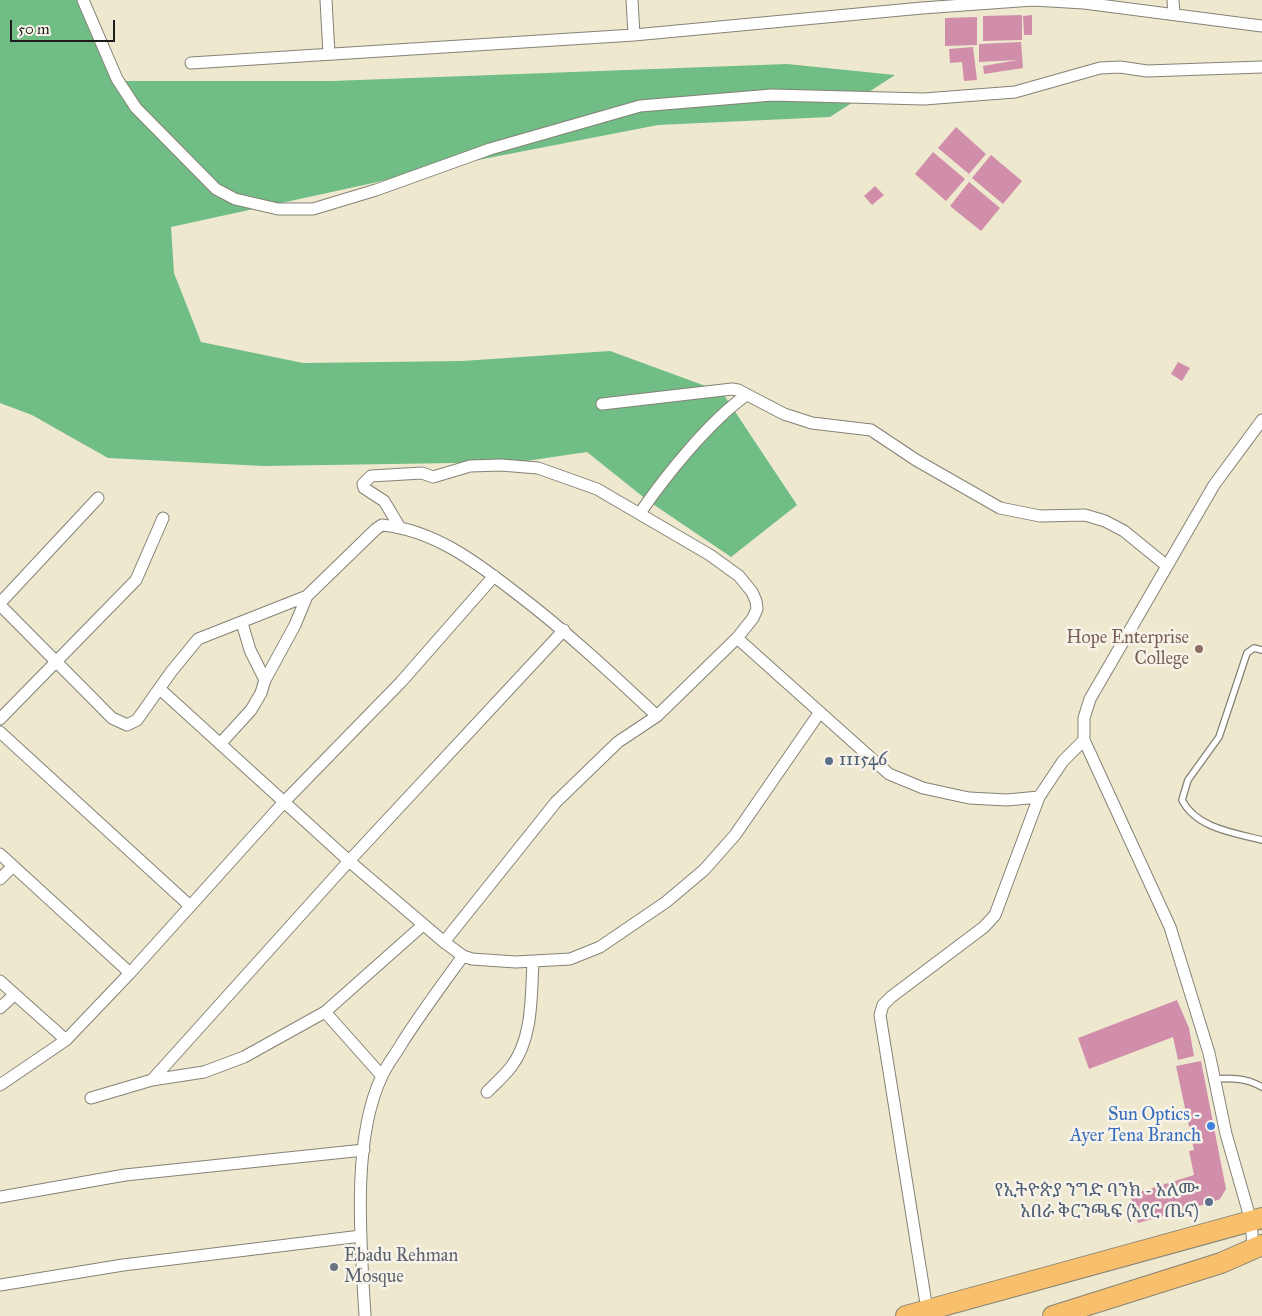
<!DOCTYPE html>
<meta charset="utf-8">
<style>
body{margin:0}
#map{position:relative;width:1262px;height:1316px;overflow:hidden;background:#eee8cf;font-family:"IM FELL Great Primer",serif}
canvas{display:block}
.scale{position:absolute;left:10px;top:20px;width:105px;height:22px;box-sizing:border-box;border:2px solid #1c1c1c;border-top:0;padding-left:6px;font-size:15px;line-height:18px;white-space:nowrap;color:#1c1c1c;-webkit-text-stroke:4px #f7f3e8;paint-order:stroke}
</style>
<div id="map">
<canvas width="1262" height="1316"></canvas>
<div class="scale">50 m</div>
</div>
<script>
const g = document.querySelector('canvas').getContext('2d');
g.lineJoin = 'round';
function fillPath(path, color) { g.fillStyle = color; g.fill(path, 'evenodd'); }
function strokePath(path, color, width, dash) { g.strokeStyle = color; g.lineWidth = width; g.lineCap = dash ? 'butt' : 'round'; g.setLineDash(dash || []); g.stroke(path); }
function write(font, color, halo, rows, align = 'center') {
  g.font = font + ' "IM FELL Great Primer","Noto Serif Ethiopic",serif'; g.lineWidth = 5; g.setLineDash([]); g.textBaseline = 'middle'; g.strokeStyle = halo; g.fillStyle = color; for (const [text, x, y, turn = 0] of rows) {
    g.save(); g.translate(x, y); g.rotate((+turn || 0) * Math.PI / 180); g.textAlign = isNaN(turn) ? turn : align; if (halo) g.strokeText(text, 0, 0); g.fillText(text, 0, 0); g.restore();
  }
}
fillPath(new Path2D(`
 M 0,0 L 80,0 L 121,81 L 332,81 L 787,64 L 895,75 L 830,117 L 658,125 L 483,159 L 171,227 L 174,273 L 201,342 L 303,363 L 462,361 L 610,351 L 722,392 L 797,505 L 731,557 L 647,500 L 587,452 L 519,462 L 263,466 L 108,458 L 32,415 L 0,403 Z`), '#70bd86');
fillPath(new Path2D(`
 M 1022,15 L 1022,40 L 983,41 L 983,16 Z
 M 1032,15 L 1032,35 L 1024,35 L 1023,16 Z
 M 977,17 L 977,45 L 945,46 L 945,18 Z
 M 1021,42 L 1023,68 L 984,74 L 983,66 L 1018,60 L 979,62 L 979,44 Z
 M 973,47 L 977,80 L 964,81 L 962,62 L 950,63 L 949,49 Z
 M 956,127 L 986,154 L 969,174 L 938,148 Z
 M 933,152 L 965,179 L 946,201 L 915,174 Z
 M 991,155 L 1022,181 L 1003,204 L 972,178 Z
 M 969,182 L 1000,208 L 981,231 L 950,206 Z
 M 875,186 L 884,195 L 872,205 L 864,196 Z
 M 1178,362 L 1190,368 L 1182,381 L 1171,374 Z
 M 1177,1000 L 1189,1028 L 1194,1056 L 1178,1060 L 1173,1037 L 1089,1069 L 1078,1038 Z
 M 1201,1061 L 1226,1189 L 1220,1199 L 1210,1203 L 1138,1223 L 1130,1195 L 1194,1175 L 1189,1151 L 1194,1150 L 1176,1066 Z`), '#d08eaa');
const lane = new Path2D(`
 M 1262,650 L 1254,648 L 1247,653 L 1219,737 L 1188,780 L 1182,800 C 1196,828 1234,833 1262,840
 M 1214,1079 C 1233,1078 1246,1078 1262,1087`);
const street = new Path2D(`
 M 83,0 L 117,79 L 136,108 L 216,189 L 235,199 L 278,209 L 313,209 L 376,190 L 490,149 L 640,106 L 772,95 L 924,99 L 1015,92 L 1100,68 L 1120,67 L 1147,71 L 1262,67
 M 326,0 L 329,54
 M 632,0 L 634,35
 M 1173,0 L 1174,14
 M 191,63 L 634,35 L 922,8 L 1033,0 L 1084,3 L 1262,26
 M 602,404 L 732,389 L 738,390 L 784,414 L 812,423 L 871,430 L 916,460 L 1000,508 L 1040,516 L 1085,515 L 1105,521 L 1124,531 L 1167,566
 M 640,513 C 666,475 709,422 745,396
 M 399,526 L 384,501 L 364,488 L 363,484 L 371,476 L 422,473 L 433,477 L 470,466 L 501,465 L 538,468 L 597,489 L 710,555 L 739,576 L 752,592 L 756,601 L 757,609 L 753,618 L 737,638 L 657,716 L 618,742 L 556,802 L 444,942
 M 0,603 L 98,498
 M 0,605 L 112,718 L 127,725 L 137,720 L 171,672 L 198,639 L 307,596 L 376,529 L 382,525 C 434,530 476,562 516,593 C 566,631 611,673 657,716
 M 242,623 L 250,650 L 265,680
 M 737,638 L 889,774 L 923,788 L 969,798 L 1007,800 L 1039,797
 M 161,690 L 349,861 L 444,942 L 463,956 L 472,959 L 516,962 L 570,959 L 600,947 L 666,902 L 704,870 L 735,835 L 820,712
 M 0,719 L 136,580 L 163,518
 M 0,732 L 190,906
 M 220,744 L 251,710 L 261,693 L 265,680 L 295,625 L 307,596
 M 0,854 L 130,973
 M 0,879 L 13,866
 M 0,981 L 66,1040
 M 0,1008 L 14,995
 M 325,1012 L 382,1076
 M 152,1080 L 349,861 L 564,630
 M 0,1085 L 66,1040 L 130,973 L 284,802 L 401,682 L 494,576
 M 487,1092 C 495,1084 504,1076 511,1067 C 533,1039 531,996 533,962
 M 91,1098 L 152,1080 L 204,1072 L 244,1057 L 325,1012 L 423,925
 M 0,1197 L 125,1175 L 364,1150
 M 1253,1248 L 1251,1221 L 1226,1134 L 1209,1053 L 1170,927 L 1084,740 L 1084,718 L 1090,699 L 1214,485 L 1262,420
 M 0,1285 L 123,1265 L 361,1236
 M 927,1310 L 880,1015 L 883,1005 L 891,997 L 984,927 L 995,915 L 1039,797 L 1063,761 L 1084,740
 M 365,1316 C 361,1246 351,1140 382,1076 C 387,1064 396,1054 402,1043 C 421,1013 442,985 463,956`);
const highway = new Path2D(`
 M 906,1316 L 1262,1218
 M 1053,1316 L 1221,1263 L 1262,1245`);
strokePath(lane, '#858276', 8);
strokePath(street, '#858276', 13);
strokePath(highway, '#858276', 22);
strokePath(lane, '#fff', 5.5);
strokePath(street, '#fff', 11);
strokePath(highway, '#f8bf6c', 20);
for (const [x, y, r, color] of [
 [1199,649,5,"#8d6e63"],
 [829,761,5,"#5c6f8a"],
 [1211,1126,5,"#3f7fe0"],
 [1209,1202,5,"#5c6f8a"],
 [334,1267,5,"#6b7280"]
]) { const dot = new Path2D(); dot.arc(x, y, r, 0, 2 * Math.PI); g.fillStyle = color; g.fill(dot); strokePath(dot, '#f7f3e8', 2); }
write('18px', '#785e54', '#f7f3e8', [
 ["Hope Enterprise",1189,639],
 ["College",1189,660]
], 'right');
write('18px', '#4e5e75', '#f7f3e8', [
 ["111546",839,761],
 ["የኢትዮጵያ ንግድ ባንክ - አለሙ",1199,1192,"right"],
 ["አበራ ቅርንጫፍ (አየር ጤና)",1199,1213,"right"]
], 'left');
write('18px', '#366cbe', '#f7f3e8', [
 ["Sun Optics -",1201,1116],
 ["Ayer Tena Branch",1201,1137]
], 'right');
write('18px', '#5b616d', '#f7f3e8', [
 ["Ebadu Rehman",344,1257],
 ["Mosque",344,1278]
], 'left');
</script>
